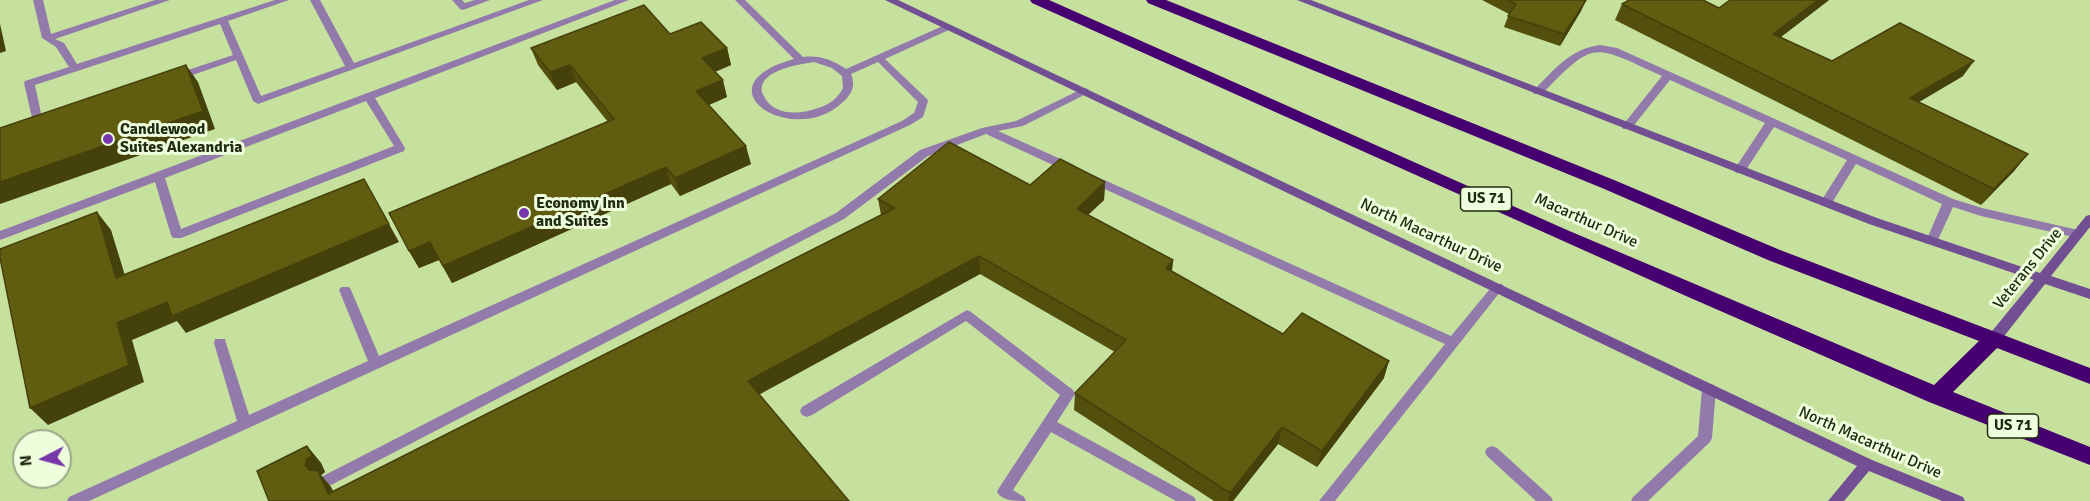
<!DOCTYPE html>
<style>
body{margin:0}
#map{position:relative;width:2090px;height:501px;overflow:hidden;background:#c6e19e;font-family:Signika,sans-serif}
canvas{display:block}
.north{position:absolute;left:12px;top:429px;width:60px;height:60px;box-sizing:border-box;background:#eefddb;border:2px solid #9ca98a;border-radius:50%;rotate:264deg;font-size:16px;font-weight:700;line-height:24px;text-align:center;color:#212b11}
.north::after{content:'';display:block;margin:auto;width:21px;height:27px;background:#7736aa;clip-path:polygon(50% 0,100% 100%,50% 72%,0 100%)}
</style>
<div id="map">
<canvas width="2090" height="501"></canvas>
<div class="north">N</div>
</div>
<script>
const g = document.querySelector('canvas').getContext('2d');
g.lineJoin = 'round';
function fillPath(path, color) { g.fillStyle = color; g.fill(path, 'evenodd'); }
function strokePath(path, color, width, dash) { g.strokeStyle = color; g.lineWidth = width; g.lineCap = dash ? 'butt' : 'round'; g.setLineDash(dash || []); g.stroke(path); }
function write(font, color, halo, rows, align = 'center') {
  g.font = font + ' Signika,sans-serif'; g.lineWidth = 6; g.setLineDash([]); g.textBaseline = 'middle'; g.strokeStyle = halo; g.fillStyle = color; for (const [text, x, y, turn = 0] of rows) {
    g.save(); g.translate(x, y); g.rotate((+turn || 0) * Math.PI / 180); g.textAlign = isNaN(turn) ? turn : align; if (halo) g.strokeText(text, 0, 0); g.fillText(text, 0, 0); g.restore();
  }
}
fillPath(new Path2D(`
 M 33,0 L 43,0 L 51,34 L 155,0 L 170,0 L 55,39 L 64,43 L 77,64 L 275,0 L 289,0 L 228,21 L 261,96 L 345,66 L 310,0 L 320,0 L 354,63 L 529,0 L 543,0 L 258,104 L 253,101 L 236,60 L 181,79 L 173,79 L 172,77 L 173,75 L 233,55 L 220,24 L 35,85 L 42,118 L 47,117 L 52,120 L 51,122 L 38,125 L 33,122 L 24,83 L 25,81 L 69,67 L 56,47 L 42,38 Z
 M 452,0 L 462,0 L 465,3 L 475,0 L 490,0 L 463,10 L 460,9 Z
 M 615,0 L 629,0 L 375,98 L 405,148 L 404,151 L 181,238 L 173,238 L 171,235 L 155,182 L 0,240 L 0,231 ZM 366,101 L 394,146 L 181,229 L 165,178 Z
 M 735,0 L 745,0 L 803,57 C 819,55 833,60 846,69 L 945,25 L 951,25 L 951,29 L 885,59 L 927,99 L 928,101 L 923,117 L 910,125 L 89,501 L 67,501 L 69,497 L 237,421 L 214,343 L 215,339 L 225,339 L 226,343 L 249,415 L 368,361 L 339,290 L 341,287 L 349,287 L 351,290 L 379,356 L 902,121 L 914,113 L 918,102 L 878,62 L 851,74 C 856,85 852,94 843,102 C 793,150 696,86 794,59 ZM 814,62 L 832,68 L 842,76 L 843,88 C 838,98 829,105 818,108 C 800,115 773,116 764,96 C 761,92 761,88 763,83 C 770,69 800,64 814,62 Z
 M 1600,45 L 1617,48 L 1953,199 L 1982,208 L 2078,230 L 2084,234 L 2078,238 L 1981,216 L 1953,207 L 1936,244 L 1928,244 L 1926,241 L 1942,204 L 1856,164 L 1830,206 L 1822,206 L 1820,203 L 1847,160 L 1774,127 L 1744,173 L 1736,173 L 1734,170 L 1765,123 L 1670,80 L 1631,129 L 1623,129 L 1622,127 L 1623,125 L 1662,76 C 1593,45 1596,38 1542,94 L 1534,94 L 1533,92 L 1534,90 C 1555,69 1570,49 1600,45 Z
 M 1084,88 L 1088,89 L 1089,91 L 1088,93 L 1023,126 L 998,131 L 1074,165 L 1076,168 L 1074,171 L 1066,171 L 986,134 L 928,156 L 844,219 L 333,484 L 328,486 L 323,484 L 321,480 L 323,476 L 836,213 L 920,150 L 982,128 L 1016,121 Z
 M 1091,174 L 1451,336 L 1494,284 L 1502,284 L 1504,287 L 1335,501 L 1319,501 L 1445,344 L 1087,181 L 1085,178 L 1087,175 Z
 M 967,310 L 971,312 L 1073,390 L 1075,394 L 1057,422 L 1194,497 L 1196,501 L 1176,501 L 1051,432 L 1013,490 L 1024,497 L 1026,501 C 1015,501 1002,501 997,492 L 999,488 L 1060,395 L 966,321 L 812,415 L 807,417 L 802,415 L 800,411 L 802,407 Z
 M 1709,384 L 1714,385 L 1716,389 L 1712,438 L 1710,442 L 1648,501 L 1631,501 L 1633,497 L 1698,436 L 1702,389 L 1704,385 Z
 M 1492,446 L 1497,448 L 1551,497 L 1553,501 L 1536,501 L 1487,456 L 1485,452 L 1487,448 Z`), '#927baa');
fillPath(new Path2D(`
 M 885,0 L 898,0 L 1872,460 L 1963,497 L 1965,501 L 1942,501 L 1869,471 L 1844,501 L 1828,501 L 1857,466 Z
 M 1297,0 L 1311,0 L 1877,218 L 2040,273 L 2086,216 L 2090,215 L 2090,227 L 2051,276 L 2090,289 L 2090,299 L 2045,284 L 1998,344 L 1988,344 L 1987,340 L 1988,336 L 2034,280 L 1869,224 Z`), '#714f92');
fillPath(new Path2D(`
 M 1030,0 L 1049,0 L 1567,230 L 1934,385 L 1979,341 L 1768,260 L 1602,188 L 1148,3 L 1146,0 L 1166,0 L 1614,180 L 1780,250 L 2090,368 L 2090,384 L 1997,348 L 1953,392 L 2090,447 L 2090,465 L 1929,402 L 1686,296 L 1032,3 Z`), '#46006f');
fillPath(new Path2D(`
 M 1482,0 L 1586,0 L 1581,11 L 1560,46 L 1504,27 L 1509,14 Z
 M 1730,0 L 1829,0 L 1781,37 L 1832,61 L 1963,76 L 1918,102 L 2015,170 L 1981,205 L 1615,20 L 1622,4 L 1719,8 Z
 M 670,34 L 727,48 L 731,65 L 715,72 L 727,97 L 709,105 L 751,164 L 680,196 L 671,184 L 452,283 L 439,260 L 419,268 L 409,251 L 608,122 L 576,82 L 557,90 L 538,65 L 531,48 Z
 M 1105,182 L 1104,200 L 1088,215 L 1173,260 L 1172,272 L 1283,334 L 1384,378 L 1317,467 L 1278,444 L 1233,501 L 1214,501 L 1074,410 L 1075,393 L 1115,352 L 980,274 L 759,394 L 849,501 L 269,501 L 307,446 L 321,463 L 325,472 L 321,475 L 331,487 L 333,491 L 881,215 L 878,199 L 1030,185 Z`), '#53500e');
fillPath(new Path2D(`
 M 1586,0 L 1581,11 L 1560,46 L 1564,34 Z
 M 1818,0 L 1829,0 L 1765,49 L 1773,34 Z
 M 0,24 L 6,51 L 0,53 Z
 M 727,48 L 731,65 L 707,75 L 702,58 Z
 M 1974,61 L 1963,76 L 1899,114 L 1910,98 Z
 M 186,65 L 198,82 L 215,129 L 0,204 L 0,182 Z
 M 570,65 L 576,82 L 557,90 L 550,72 Z
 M 723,80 L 727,97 L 701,108 L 696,91 Z
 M 746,146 L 751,164 L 680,196 L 675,178 Z
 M 2028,154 L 2015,170 L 1981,205 L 1994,189 Z
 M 666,167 L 671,184 L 452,283 L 443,266 Z
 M 364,179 L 399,242 L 186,333 L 177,321 L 132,340 L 144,382 L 48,425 L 30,408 L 117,323 L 167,302 Z
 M 1105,182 L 1104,200 L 1076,226 L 1077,209 Z
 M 97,212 L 111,230 L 131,295 L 116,278 Z
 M 430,242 L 439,260 L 419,268 L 409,251 Z
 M 979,256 L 980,274 L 753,398 L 748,381 Z
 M 1173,260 L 1171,277 L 1166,268 Z
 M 1389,361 L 1384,378 L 1317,467 L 1322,451 Z
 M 1282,427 L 1278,444 L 1233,501 L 1228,501 L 1230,493 Z
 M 307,446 L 321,463 L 325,472 L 321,475 L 331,487 L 337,501 L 333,501 L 305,465 L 307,459 Z`), '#44410b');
const building = new Path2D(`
 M 1507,0 L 1586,0 L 1564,34 L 1508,16 L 1516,4 Z
 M 1629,0 L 1703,0 L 1719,8 L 1730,0 L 1818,0 L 1773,34 L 1832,61 L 1900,23 L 1974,61 L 1910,98 L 2028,154 L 1994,189 L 1622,4 Z
 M 644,5 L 670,34 L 701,22 L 727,48 L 702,58 L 723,80 L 696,91 L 746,146 L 675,178 L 666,167 L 443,266 L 430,242 L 409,251 L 389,213 L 614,119 L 570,65 L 550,72 L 531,48 Z
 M 186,65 L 203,111 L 0,182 L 0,128 Z
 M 949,142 L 1030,185 L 1060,159 L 1105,182 L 1077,209 L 1173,260 L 1166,268 L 1283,334 L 1302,313 L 1389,361 L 1322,451 L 1282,427 L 1230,493 L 1075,393 L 1126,340 L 979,256 L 748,381 L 849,501 L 269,501 L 257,471 L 307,446 L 312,456 L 307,459 L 305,465 L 309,470 L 318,471 L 328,494 L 895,208 L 878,199 Z
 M 364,179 L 389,224 L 172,316 L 167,302 L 117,323 L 129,365 L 30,408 L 0,258 L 0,249 L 97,212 L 116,278 Z`);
fillPath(building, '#615d10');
strokePath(building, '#44410b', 1.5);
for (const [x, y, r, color] of [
 [108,139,6,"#7736aa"],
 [524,213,6,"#7736aa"]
]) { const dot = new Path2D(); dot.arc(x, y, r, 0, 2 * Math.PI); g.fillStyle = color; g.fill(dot); strokePath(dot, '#eefddb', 2); }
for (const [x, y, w] of [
 [1486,199,51],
 [2013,426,51]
]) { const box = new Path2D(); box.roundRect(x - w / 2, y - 12, w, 24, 4.5); g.fillStyle = '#eefddb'; g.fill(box); strokePath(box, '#212b11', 1.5); }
write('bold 15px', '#212b11', null, [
 ["US 71",1486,199],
 ["US 71",2013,426]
]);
write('bold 16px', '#212b11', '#eefddb', [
 ["Candlewood",120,130],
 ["Suites Alexandria",120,148],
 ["Economy Inn",536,204],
 ["and Suites",536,222]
], 'left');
write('16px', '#212b11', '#eefddb', [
 ["Macarthur Drive",1586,221,24],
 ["North Macarthur Drive",1431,236,25],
 ["Veterans Drive",2028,269,-51],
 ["North Macarthur Drive",1870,443,24]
]);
</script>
